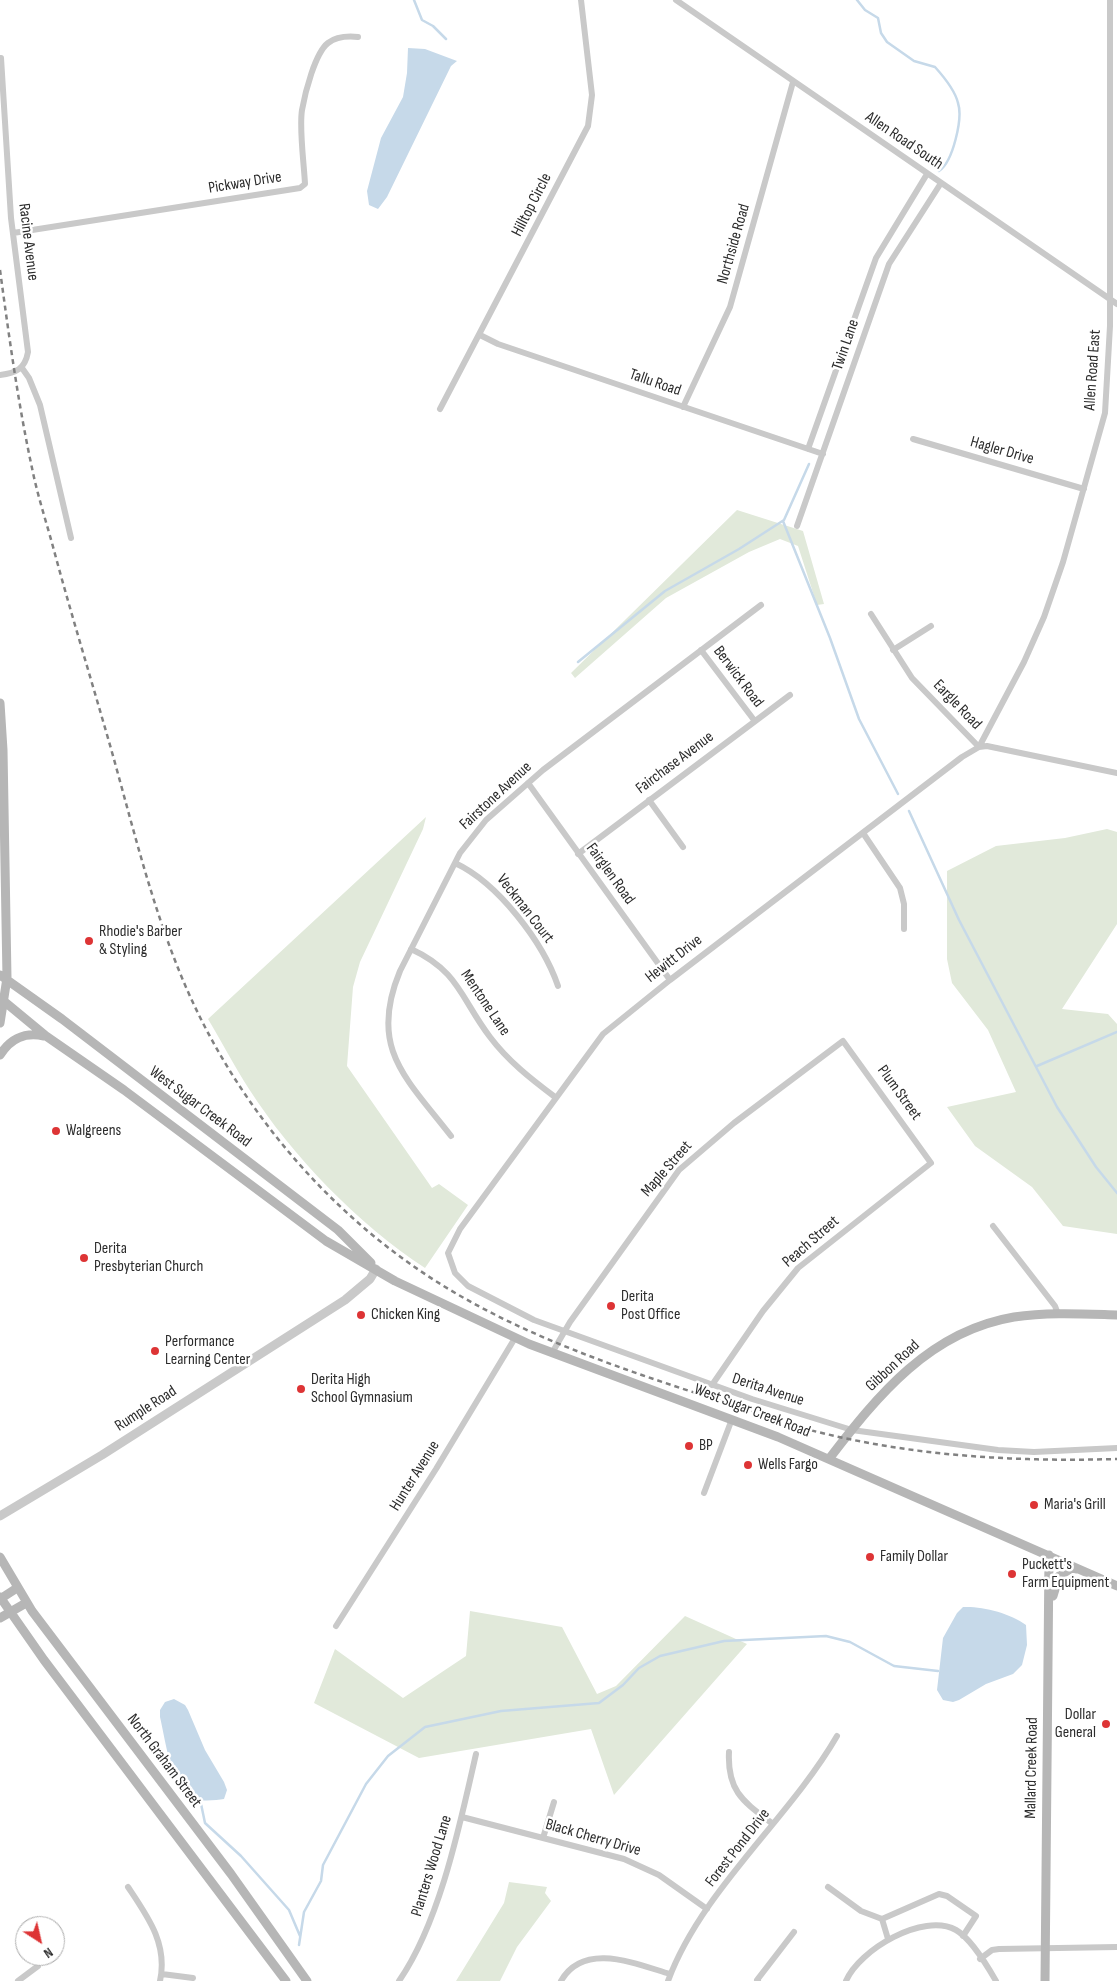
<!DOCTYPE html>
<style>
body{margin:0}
#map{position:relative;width:1117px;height:1981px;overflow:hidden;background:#fff;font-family:"Sofia Sans Condensed",sans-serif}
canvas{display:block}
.north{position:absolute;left:15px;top:1916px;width:50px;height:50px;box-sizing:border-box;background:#fff;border:1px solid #ababab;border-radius:50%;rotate:145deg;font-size:14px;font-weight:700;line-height:20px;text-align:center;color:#2c2c2c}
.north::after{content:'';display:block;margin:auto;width:18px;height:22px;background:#dd3435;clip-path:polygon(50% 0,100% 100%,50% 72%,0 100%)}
</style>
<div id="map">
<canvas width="1117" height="1981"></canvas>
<div class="north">N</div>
</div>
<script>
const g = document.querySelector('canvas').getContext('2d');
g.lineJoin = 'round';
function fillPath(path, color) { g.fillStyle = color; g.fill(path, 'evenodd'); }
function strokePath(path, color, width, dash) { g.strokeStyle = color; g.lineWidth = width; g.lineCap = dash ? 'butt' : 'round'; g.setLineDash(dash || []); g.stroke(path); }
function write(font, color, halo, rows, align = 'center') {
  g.font = font + ' "Sofia Sans Condensed",sans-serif'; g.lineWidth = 5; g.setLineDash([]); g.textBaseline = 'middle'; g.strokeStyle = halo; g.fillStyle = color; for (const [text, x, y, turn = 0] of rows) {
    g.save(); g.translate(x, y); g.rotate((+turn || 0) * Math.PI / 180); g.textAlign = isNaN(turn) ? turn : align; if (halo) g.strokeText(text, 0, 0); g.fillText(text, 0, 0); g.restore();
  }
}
fillPath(new Path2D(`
 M 737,510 L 803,531 L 824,604 L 817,605 L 798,546 L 780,539 L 749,552 L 666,598 L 575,678 L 571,673 Z
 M 426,817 L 423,829 L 360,962 L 353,987 L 347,1066 L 432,1188 L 439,1184 L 468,1205 L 425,1268 C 358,1224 292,1156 249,1089 C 234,1066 222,1042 208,1019 Z
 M 1107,829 L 1117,832 L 1117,924 L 1062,1009 L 1108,1014 L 1117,1024 L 1117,1234 L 1063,1226 L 1032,1187 L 975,1146 L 947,1107 L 1016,1092 L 988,1030 L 952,983 L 947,959 L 947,871 L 996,846 L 1065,838 Z
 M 470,1611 L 562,1627 L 597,1694 L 616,1686 L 685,1616 L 747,1644 L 614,1795 L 591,1729 L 419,1758 L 314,1703 L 335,1649 L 403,1698 L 466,1656 Z
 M 509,1882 L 547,1887 L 545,1893 L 551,1901 L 517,1947 L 500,1981 L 456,1981 L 504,1903 Z`), '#e1e9da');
fillPath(new Path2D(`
 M 408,48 L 425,49 L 457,61 L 451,66 L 387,197 L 378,209 L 369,205 L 367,191 L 381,138 L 403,97 L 407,73 Z
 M 963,1607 C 982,1606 1010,1613 1026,1625 L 1027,1645 L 1022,1665 L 1013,1674 L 986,1684 L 959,1700 L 953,1702 L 943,1700 L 937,1690 L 943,1638 L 957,1613 Z
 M 174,1699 L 185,1705 L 188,1710 L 205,1750 L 224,1782 L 227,1790 L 224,1799 C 214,1801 190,1802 183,1795 C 172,1784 164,1734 160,1717 L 160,1710 L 165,1702 Z`), '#c6d9e9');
strokePath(new Path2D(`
 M 414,0 L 422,20 L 433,26 L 446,39
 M 857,0 L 865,10 L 878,18 L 881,33 L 887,42 L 914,61 L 935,67 C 944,77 955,90 958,103 C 963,118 953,162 939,171
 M 783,521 L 830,638 L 859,719 L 898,794
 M 578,662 L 665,591 L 739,549 L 784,520 L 809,464
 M 909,811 L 959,920 L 1057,1107 L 1096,1167 L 1117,1193
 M 1037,1066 L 1117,1032
 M 200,1799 L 205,1823 L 241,1856 L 289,1910 L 300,1936
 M 299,1945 L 304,1912 L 321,1881 L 323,1865 L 366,1784 L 388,1756 L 425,1727 L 501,1711 L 599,1703 L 623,1685 L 639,1668 L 660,1656 L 724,1641 L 826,1636 L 850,1642 L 894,1666 L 938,1671`), '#c6d9e9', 2.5);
strokePath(new Path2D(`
 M 676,0 L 1117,304
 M 13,233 L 300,188 L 305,184 C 304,163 299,129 302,110 C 305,93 315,53 328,43 C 337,36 348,36 358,37
 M 480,335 L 498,344 L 823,454
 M 22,368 L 29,378 L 40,405 L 71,538
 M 0,375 C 16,373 25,369 28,352 L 11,218 L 1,58
 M 683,407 L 730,307 L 793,82
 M 440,409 L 588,126 L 592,95 L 581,0
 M 913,439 L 1084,489
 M 808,449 L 876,258 L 927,174
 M 797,526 L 889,264 L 941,183
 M 871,614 L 912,678 L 979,747
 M 701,650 L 754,720
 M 893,650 L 931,626
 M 979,747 L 1024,662 L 1044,617 L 1063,562 L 1105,413 L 1110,326 L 1110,0
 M 1117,773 L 987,746 L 979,747 L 962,757 L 670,980 L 603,1034 L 460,1229 L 448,1253 L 455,1273 L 468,1286 L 534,1320 L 752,1399 L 852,1430 L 998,1450 L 1034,1452 L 1117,1448
 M 528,783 L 670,980
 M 649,800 L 683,847
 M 863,833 L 900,888 L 904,904 L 904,929
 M 578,854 L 790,695
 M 455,863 C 498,883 543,942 558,986
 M 411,949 C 459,971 461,999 490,1037 C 508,1061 531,1079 555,1097
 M 451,1136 C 406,1078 368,1048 400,971 L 460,853 L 486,820 L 543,770 L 761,605
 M 993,1226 L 1055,1306 L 1058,1314
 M 552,1353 L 570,1322 L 679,1170 L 734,1123 L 843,1041 L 931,1163 L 798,1268 L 763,1311 L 712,1385
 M 704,1493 L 732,1419
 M 336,1626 L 436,1469 L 515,1338
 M 729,1752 C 727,1792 744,1802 773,1824
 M 462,1817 L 624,1859 L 659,1875 L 707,1909
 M 543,1838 L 554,1802
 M 128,1887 C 148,1917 168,1944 160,1981
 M 828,1887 L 861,1911 L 882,1919
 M 888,1939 L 882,1919 L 939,1894 L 947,1896 L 976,1916 L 963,1936
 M 980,1959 L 992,1950 L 999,1949 L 1117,1947
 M 162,1974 L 193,1978
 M 18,1981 L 38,1966
 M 399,1981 C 440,1922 460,1824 476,1754
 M 561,1981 C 584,1941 636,1964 670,1974
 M 668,1981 C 701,1891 789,1819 837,1736
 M 758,1981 L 757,1980 L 794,1932
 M 846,1981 C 859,1950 923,1912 956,1930 C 970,1938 988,1967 996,1981`), '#c9c9c9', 6);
strokePath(new Path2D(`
 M 0,1516 L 102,1455 L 345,1300 L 370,1279 L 376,1269`), '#c9c9c9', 9);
strokePath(new Path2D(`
 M 0,703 L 3,750 L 7,978 L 0,1023
 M 0,975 L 62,1019 L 338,1230 L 371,1263
 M 0,998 L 46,1036 L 124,1090 L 326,1241 L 395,1281 L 529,1344 L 778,1437 L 1117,1586
 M 0,1055 C 11,1038 25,1032 44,1036
 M 829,1459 C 878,1395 930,1331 1014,1317 C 1048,1312 1083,1314 1117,1315
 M 0,1557 L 32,1611 L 231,1874 L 307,1981
 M 1053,1596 L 1059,1576 L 1072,1568 L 1077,1569
 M 0,1597 L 44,1660 L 286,1981
 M 0,1599 L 17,1588
 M 0,1618 L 26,1603
 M 1045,1981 L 1049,1555`), '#b6b6b6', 9);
strokePath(new Path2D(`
 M 0,270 C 9,336 18,403 32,468 C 37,493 45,518 52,543 C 68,603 86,662 103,721 C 130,812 150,907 189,994 C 238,1103 319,1202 419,1270 C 534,1349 679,1386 810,1430 C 910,1456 1014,1462 1117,1459`), '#818181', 2.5, [5, 4]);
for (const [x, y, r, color] of [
 [89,941,5,"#dd3435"],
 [56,1131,5,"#dd3435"],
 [84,1258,5,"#dd3435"],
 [611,1306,5,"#dd3435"],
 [361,1315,5,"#dd3435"],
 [155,1351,5,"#dd3435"],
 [301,1389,5,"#dd3435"],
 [689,1446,5,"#dd3435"],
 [748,1465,5,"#dd3435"],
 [1034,1505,5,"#dd3435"],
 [870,1557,5,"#dd3435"],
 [1012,1574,5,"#dd3435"],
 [1106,1724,5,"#dd3435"]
]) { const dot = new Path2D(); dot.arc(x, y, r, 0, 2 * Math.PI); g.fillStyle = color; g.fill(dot); strokePath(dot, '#fff', 2); }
write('16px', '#2c2c2c', '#fff', [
 ["Allen Road South",904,141,34],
 ["Pickway Drive",245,183,-9],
 ["Hilltop Circle",532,205,-63],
 ["Racine Avenue",28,242,83],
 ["Northside Road",734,244,-74],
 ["Twin Lane",846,345,-71],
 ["Allen Road East",1093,370,-86],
 ["Tallu Road",655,383,19],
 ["Hagler Drive",1002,451,16],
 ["Berwick Road",738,677,53],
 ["Eargle Road",957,705,46],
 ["Fairchase Avenue",675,763,-37],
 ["Fairstone Avenue",496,796,-43],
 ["Fairglen Road",610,874,54],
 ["Veckman Court",525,909,52],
 ["Hewitt Drive",674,959,-38],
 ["Mentone Lane",485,1003,56],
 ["Plum Street",899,1093,54],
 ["West Sugar Creek Road",200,1107,37],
 ["Maple Street",667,1169,-49],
 ["Peach Street",811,1242,-41],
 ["Gibbon Road",893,1366,-43],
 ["Derita Avenue",768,1390,18],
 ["Rumple Road",146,1409,-33],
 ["West Sugar Creek Road",752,1411,21],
 ["Hunter Avenue",415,1476,-58],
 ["North Graham Street",164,1761,53],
 ["Mallard Creek Road",1032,1768,-89],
 ["Black Cherry Drive",593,1838,16],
 ["Forest Pond Drive",738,1848,-52],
 ["Planters Wood Lane",432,1866,-73]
]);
write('16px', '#2c2c2c', '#fff', [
 ["Rhodie's Barber",99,932],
 ["& Styling",99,950],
 ["Walgreens",66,1131],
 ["Derita",94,1249],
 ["Presbyterian Church",94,1267],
 ["Derita",621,1297],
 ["Post Office",621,1315],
 ["Chicken King",371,1315],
 ["Performance",165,1342],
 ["Learning Center",165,1360],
 ["Derita High",311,1380],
 ["School Gymnasium",311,1398],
 ["BP",699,1446],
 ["Wells Fargo",758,1465],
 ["Maria's Grill",1044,1505],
 ["Family Dollar",880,1557],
 ["Puckett's",1022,1565],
 ["Farm Equipment",1022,1583],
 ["Dollar",1096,1715,"right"],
 ["General",1096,1733,"right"]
], 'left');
</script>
